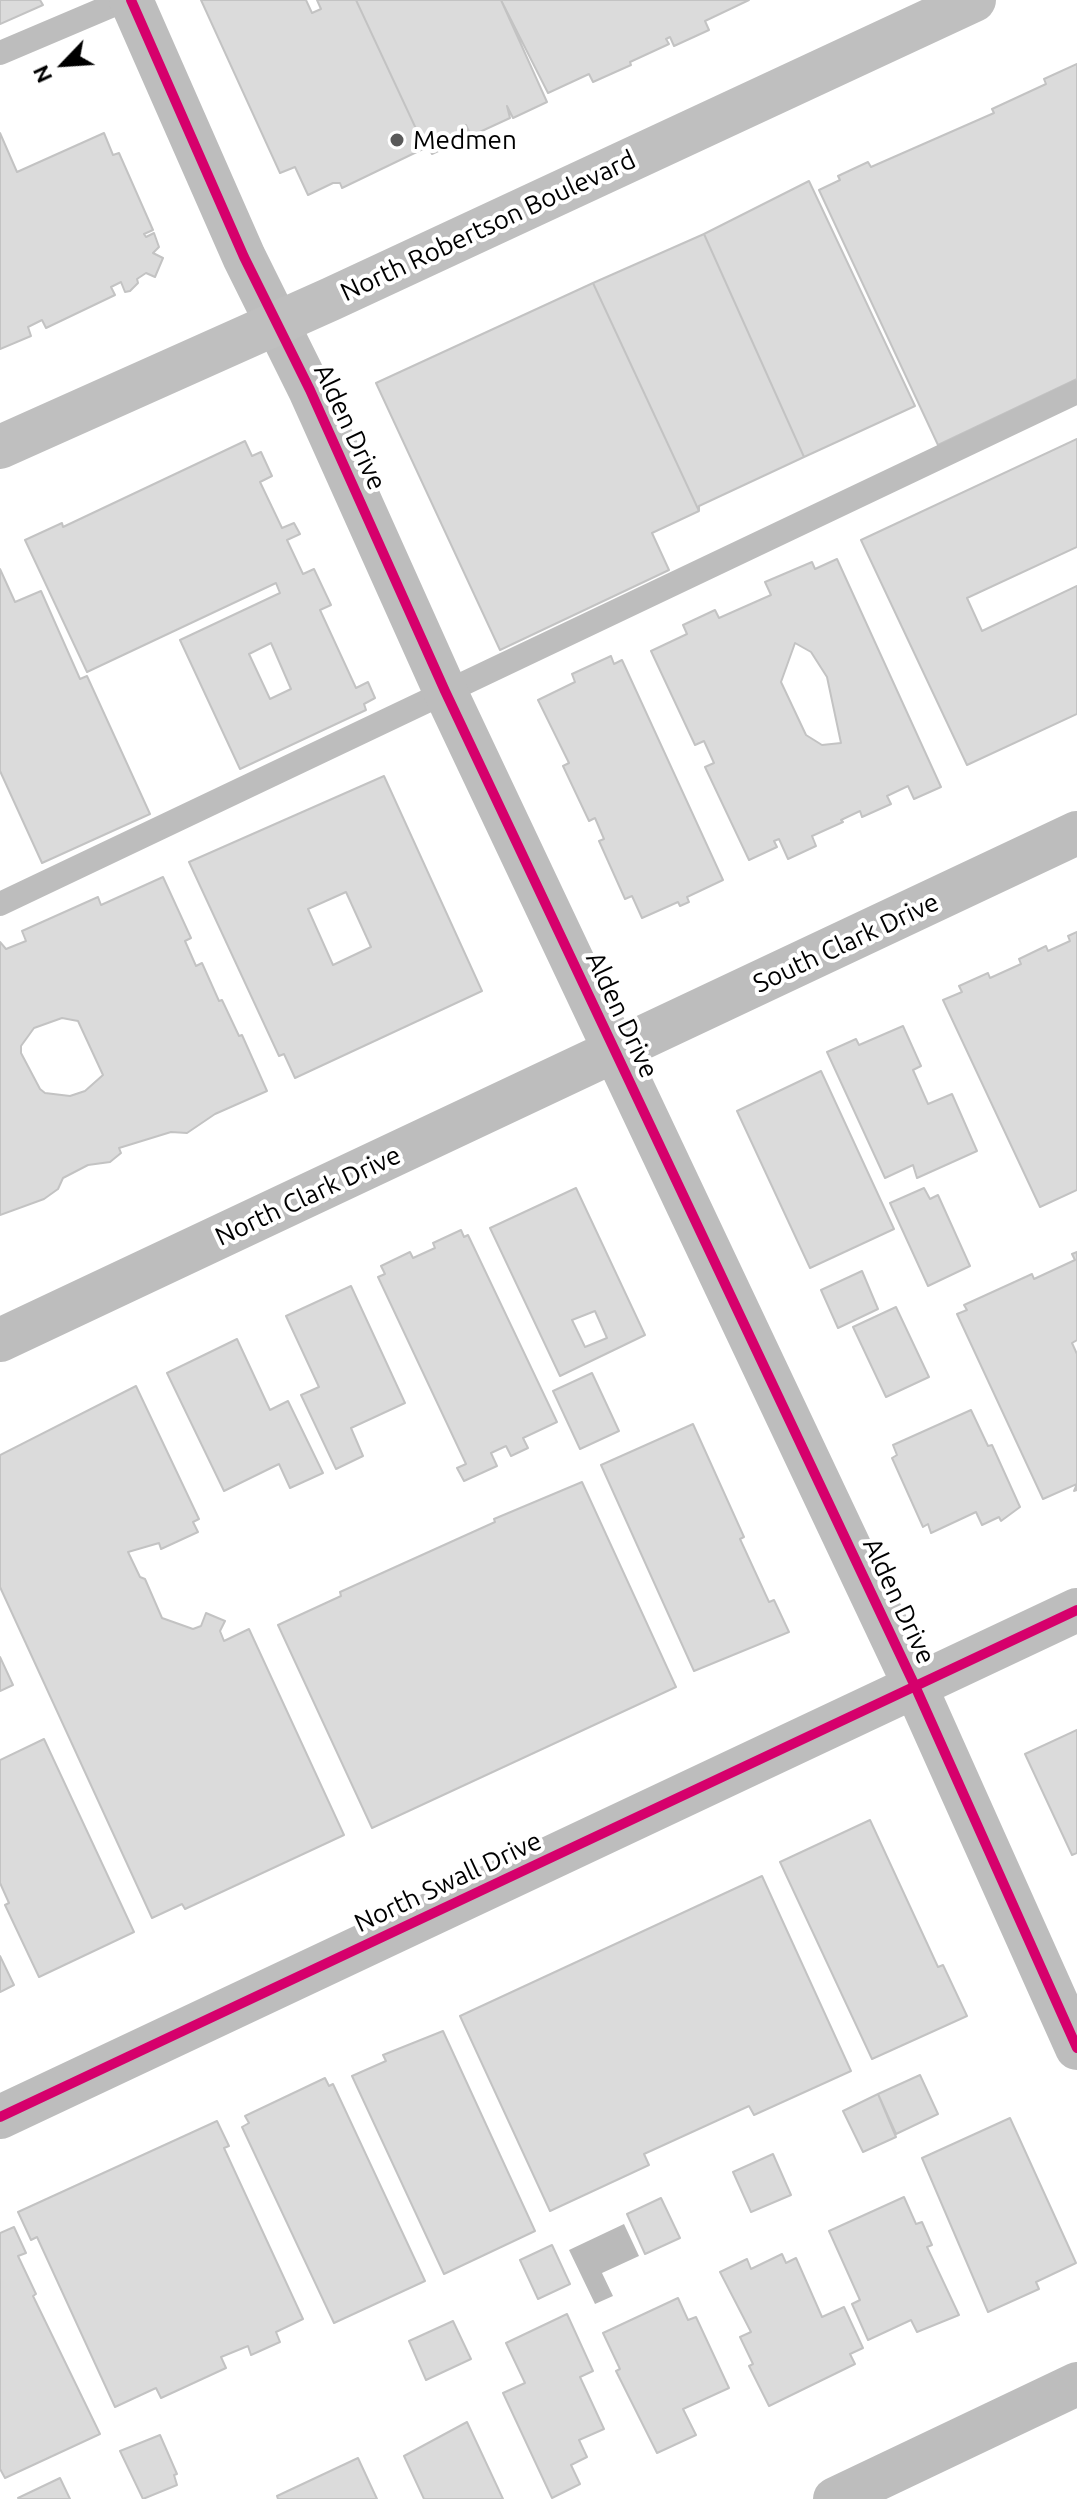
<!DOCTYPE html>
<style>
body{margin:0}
#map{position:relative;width:1077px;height:2499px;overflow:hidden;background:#fff;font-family:Ubuntu,sans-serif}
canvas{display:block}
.north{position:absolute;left:24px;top:24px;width:80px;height:80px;-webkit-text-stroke:6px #fff;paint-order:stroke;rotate:245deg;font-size:22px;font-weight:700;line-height:32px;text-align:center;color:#000}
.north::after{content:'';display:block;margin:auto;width:28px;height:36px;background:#000;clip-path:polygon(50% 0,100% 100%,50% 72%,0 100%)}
</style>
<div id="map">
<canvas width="1077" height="2499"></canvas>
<div class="north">N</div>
</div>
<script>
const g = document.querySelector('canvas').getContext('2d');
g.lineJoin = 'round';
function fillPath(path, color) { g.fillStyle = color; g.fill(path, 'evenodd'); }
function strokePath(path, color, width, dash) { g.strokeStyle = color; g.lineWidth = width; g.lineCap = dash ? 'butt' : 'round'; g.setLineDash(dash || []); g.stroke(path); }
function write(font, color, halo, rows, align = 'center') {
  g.font = font + ' Ubuntu,sans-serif'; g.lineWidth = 8; g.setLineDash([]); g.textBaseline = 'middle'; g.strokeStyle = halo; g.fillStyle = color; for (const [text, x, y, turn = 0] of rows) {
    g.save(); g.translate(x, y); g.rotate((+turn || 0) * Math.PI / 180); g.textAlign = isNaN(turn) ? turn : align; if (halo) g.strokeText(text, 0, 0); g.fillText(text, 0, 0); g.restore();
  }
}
fillPath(new Path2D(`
 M 624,2224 L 639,2256 L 602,2273 L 613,2296 L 595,2304 L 569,2250 Z`), '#bababa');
const building = new Path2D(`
 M 0,0 L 40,0 L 43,5 L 0,24 Z
 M 201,0 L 306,0 L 312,13 L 321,9 L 317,0 L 356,0 L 425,148 L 342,188 L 340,183 L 333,183 L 308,195 L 295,167 L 280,173 Z
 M 356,0 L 501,0 L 547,102 L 513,118 L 507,106 L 510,118 L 471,136 L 466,125 L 468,137 L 432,154 L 426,143 L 425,148 Z
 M 501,0 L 749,0 L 705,21 L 709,30 L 674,46 L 670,37 L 666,39 L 669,44 L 630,62 L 631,65 L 593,82 L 589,74 L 548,93 Z
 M 1077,64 L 1077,379 L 938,445 L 819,190 L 840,180 L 838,176 L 868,162 L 871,167 L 994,113 L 992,109 L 1046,84 L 1044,79 Z
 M 0,133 L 17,172 L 104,133 L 113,155 L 119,153 L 153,230 L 144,234 L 146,237 L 154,233 L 159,247 L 153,253 L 163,258 L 155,277 L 146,273 L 137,279 L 138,283 L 130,291 L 125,292 L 121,282 L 111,287 L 115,295 L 46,328 L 42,320 L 28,327 L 31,336 L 0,349 Z
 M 809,181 L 915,406 L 804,457 L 704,234 Z
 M 704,234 L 804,457 L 699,506 L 699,511 L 593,283 Z
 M 593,283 L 699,511 L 652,533 L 669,570 L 500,650 L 376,383 Z
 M 1077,439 L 1077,547 L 967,598 L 982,631 L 1077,586 L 1077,714 L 967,765 L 861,540 Z
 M 245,441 L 252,456 L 261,452 L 272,476 L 260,482 L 282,528 L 294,523 L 300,534 L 287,540 L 303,574 L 314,569 L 331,605 L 320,610 L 356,688 L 368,682 L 375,698 L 364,704 L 366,710 L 240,769 L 180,640 L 280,593 L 276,583 L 87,672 L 25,540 L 62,523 L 63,527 ZM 271,643 L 291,689 L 270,699 L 249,654 Z
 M 837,559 L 941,787 L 914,799 L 908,786 L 887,796 L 891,804 L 862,817 L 860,811 L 841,820 L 843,822 L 812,836 L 816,846 L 788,859 L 779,839 L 774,841 L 777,847 L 749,860 L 705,767 L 714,763 L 704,741 L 695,745 L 651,651 L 687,634 L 683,625 L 715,610 L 719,618 L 771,595 L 765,582 L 812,562 L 815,569 ZM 795,643 L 811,652 L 827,677 L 841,743 L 822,745 L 806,735 L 781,682 Z
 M 0,569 L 15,602 L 41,591 L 80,679 L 87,676 L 150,814 L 42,863 L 0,771 Z
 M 611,656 L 614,664 L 622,660 L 723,880 L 687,897 L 689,902 L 680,906 L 678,902 L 642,918 L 632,896 L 625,899 L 599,841 L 604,839 L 595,818 L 589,821 L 563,766 L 569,763 L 538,700 L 575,682 L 572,674 Z
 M 384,776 L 482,991 L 295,1078 L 284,1054 L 279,1056 L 189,862 ZM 346,892 L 371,947 L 333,965 L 308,909 Z
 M 163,877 L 191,938 L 185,941 L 196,966 L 202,963 L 219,1001 L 222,1000 L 239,1036 L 242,1035 L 267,1091 L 215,1114 L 187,1133 L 171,1132 L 119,1148 L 121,1153 L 110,1162 L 88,1165 L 63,1178 L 58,1189 L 44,1199 L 0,1215 L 0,942 L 6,949 L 26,941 L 22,931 L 98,897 L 101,905 ZM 62,1018 L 78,1021 L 103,1075 L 85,1091 L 70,1096 L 45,1093 L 40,1089 L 21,1053 L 21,1046 L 34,1028 Z
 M 1077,932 L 1077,1190 L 1040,1207 L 943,1000 L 962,992 L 959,986 L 988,973 L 990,978 L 1021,964 L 1019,959 L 1046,946 L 1048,951 L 1070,941 L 1068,936 Z
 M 903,1026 L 921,1066 L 913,1070 L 928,1104 L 952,1094 L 977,1151 L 917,1178 L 913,1165 L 885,1178 L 827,1052 L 856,1039 L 859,1045 Z
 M 821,1071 L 894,1229 L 810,1268 L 737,1111 Z
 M 576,1188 L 645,1335 L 560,1376 L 490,1228 ZM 595,1311 L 607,1338 L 585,1347 L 572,1320 Z
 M 924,1188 L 930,1199 L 938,1195 L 970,1266 L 928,1286 L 890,1203 Z
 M 461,1230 L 464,1237 L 468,1235 L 557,1422 L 523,1438 L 528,1448 L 511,1456 L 506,1446 L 491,1453 L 497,1466 L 464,1481 L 457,1468 L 466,1464 L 378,1277 L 385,1274 L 381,1266 L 410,1252 L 413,1258 L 435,1248 L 433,1243 Z
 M 1077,1252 L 1077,1340 L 1072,1343 L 1077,1354 L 1077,1490 L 1074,1491 L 1077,1484 L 1043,1499 L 957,1314 L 967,1310 L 964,1305 L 1032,1274 L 1034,1279 L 1075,1260 L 1072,1254 Z
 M 862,1271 L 878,1309 L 838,1328 L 821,1290 Z
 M 351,1286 L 405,1403 L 351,1428 L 363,1456 L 336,1469 L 301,1395 L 319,1387 L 286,1316 Z
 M 896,1307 L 929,1377 L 886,1397 L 853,1327 Z
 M 237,1339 L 270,1410 L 288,1401 L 323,1473 L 290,1488 L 279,1464 L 224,1491 L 167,1373 Z
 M 592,1373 L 619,1431 L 580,1449 L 553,1391 Z
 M 136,1386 L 199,1519 L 193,1522 L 198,1532 L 161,1549 L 159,1543 L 128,1552 L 140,1577 L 145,1579 L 162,1618 L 193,1629 L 201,1626 L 206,1613 L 225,1621 L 220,1631 L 224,1641 L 249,1629 L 344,1835 L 185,1909 L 182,1904 L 152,1918 L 0,1587 L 0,1455 Z
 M 971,1410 L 988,1446 L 992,1445 L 1020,1507 L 1001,1521 L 999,1517 L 982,1525 L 976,1512 L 931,1533 L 928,1524 L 923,1527 L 892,1458 L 897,1455 L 893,1445 Z
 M 693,1424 L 744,1537 L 740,1539 L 769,1602 L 774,1600 L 789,1632 L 694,1671 L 601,1465 Z
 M 582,1482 L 676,1687 L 372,1828 L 278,1625 L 341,1596 L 340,1592 L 495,1522 L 494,1519 Z
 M 0,1657 L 13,1685 L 0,1691 Z
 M 1077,1730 L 1077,1853 L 1072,1855 L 1025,1754 Z
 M 44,1739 L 134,1932 L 39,1977 L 5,1905 L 9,1903 L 0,1883 L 0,1760 Z
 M 870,1820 L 938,1967 L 943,1965 L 967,2016 L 872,2059 L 780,1862 Z
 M 762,1876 L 851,2071 L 754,2115 L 749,2106 L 644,2154 L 649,2165 L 550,2211 L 460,2016 Z
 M 0,1956 L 14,1985 L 0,1992 Z
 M 443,2031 L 535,2231 L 444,2274 L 352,2076 L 386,2061 L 383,2055 Z
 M 920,2075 L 938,2114 L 896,2134 L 878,2094 Z
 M 325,2078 L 329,2086 L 333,2084 L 425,2281 L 334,2323 L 242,2127 L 249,2123 L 245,2116 Z
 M 878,2094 L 896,2137 L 863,2152 L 843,2111 Z
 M 1010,2118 L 1076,2263 L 1036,2282 L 1039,2289 L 988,2312 L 922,2158 Z
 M 217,2121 L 229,2146 L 224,2148 L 303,2319 L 276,2332 L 280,2342 L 251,2355 L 248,2346 L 221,2357 L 226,2368 L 161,2398 L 156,2388 L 115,2407 L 37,2237 L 31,2240 L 18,2212 Z
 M 773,2154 L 791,2195 L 751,2212 L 733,2172 Z
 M 904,2197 L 916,2224 L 922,2222 L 932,2245 L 927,2247 L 959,2315 L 917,2332 L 911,2320 L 868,2340 L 852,2304 L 860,2300 L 829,2231 Z
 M 661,2198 L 680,2238 L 645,2254 L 627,2214 Z
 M 14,2227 L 26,2253 L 18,2256 L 36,2294 L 33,2296 L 100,2434 L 5,2478 L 0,2469 L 0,2233 Z
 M 552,2245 L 570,2284 L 538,2299 L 520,2260 Z
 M 782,2254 L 786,2263 L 796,2258 L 822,2317 L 844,2307 L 863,2348 L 850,2354 L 855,2364 L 769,2406 L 749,2366 L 753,2364 L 740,2337 L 751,2332 L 720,2272 L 747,2259 L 751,2269 Z
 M 678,2298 L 688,2320 L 696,2317 L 729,2388 L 683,2409 L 696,2435 L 657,2453 L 616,2371 L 620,2369 L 603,2333 Z
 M 567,2314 L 593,2371 L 580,2377 L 604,2429 L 579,2440 L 587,2457 L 571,2465 L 580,2484 L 552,2498 L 503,2393 L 525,2383 L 506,2343 Z
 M 453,2321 L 471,2359 L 426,2380 L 409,2341 Z
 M 467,2422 L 503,2499 L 424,2499 L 404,2456 Z
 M 160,2435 L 177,2474 L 174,2475 L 177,2485 L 143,2499 L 120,2451 Z
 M 358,2458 L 377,2499 L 278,2499 L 277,2496 Z
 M 60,2478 L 70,2499 L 19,2499 L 18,2498 Z`);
fillPath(building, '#dbdbdb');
strokePath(building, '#c3c3c3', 2);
strokePath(new Path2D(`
 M 0,53 L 125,0
 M 0,904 L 1077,392`), '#bdbdbd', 24);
strokePath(new Path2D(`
 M 131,0 L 244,257 L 310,390 L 445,691 L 915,1686 L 1077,2048
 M 0,1340 L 1077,833
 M 0,2117 L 1077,1610
 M 835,2499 L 1077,2384`), '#bdbdbd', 44);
strokePath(new Path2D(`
 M 0,447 L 331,299 L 974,0`), '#bfbfbf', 44);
strokePath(new Path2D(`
 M 131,0 L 244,257 L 310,390 L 445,691 L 915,1686 L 1077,2048
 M 0,2117 L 1077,1610`), '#d6006c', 10);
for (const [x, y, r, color] of [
 [397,140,8,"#595959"]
]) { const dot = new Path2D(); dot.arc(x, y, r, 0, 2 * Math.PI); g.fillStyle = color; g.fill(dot); strokePath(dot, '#fff', 3); }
write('26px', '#000', '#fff', [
 ["Medmen",413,140]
], 'left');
write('26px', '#000', '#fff', [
 ["North Robertson Boulevard",488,226,-25],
 ["Alden Drive",350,427,65],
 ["South Clark Drive",846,943,-25],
 ["Alden Drive",622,1015,65],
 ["North Clark Drive",308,1196,-25],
 ["Alden Drive",899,1601,65],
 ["North Swall Drive",448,1882,-25]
]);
</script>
